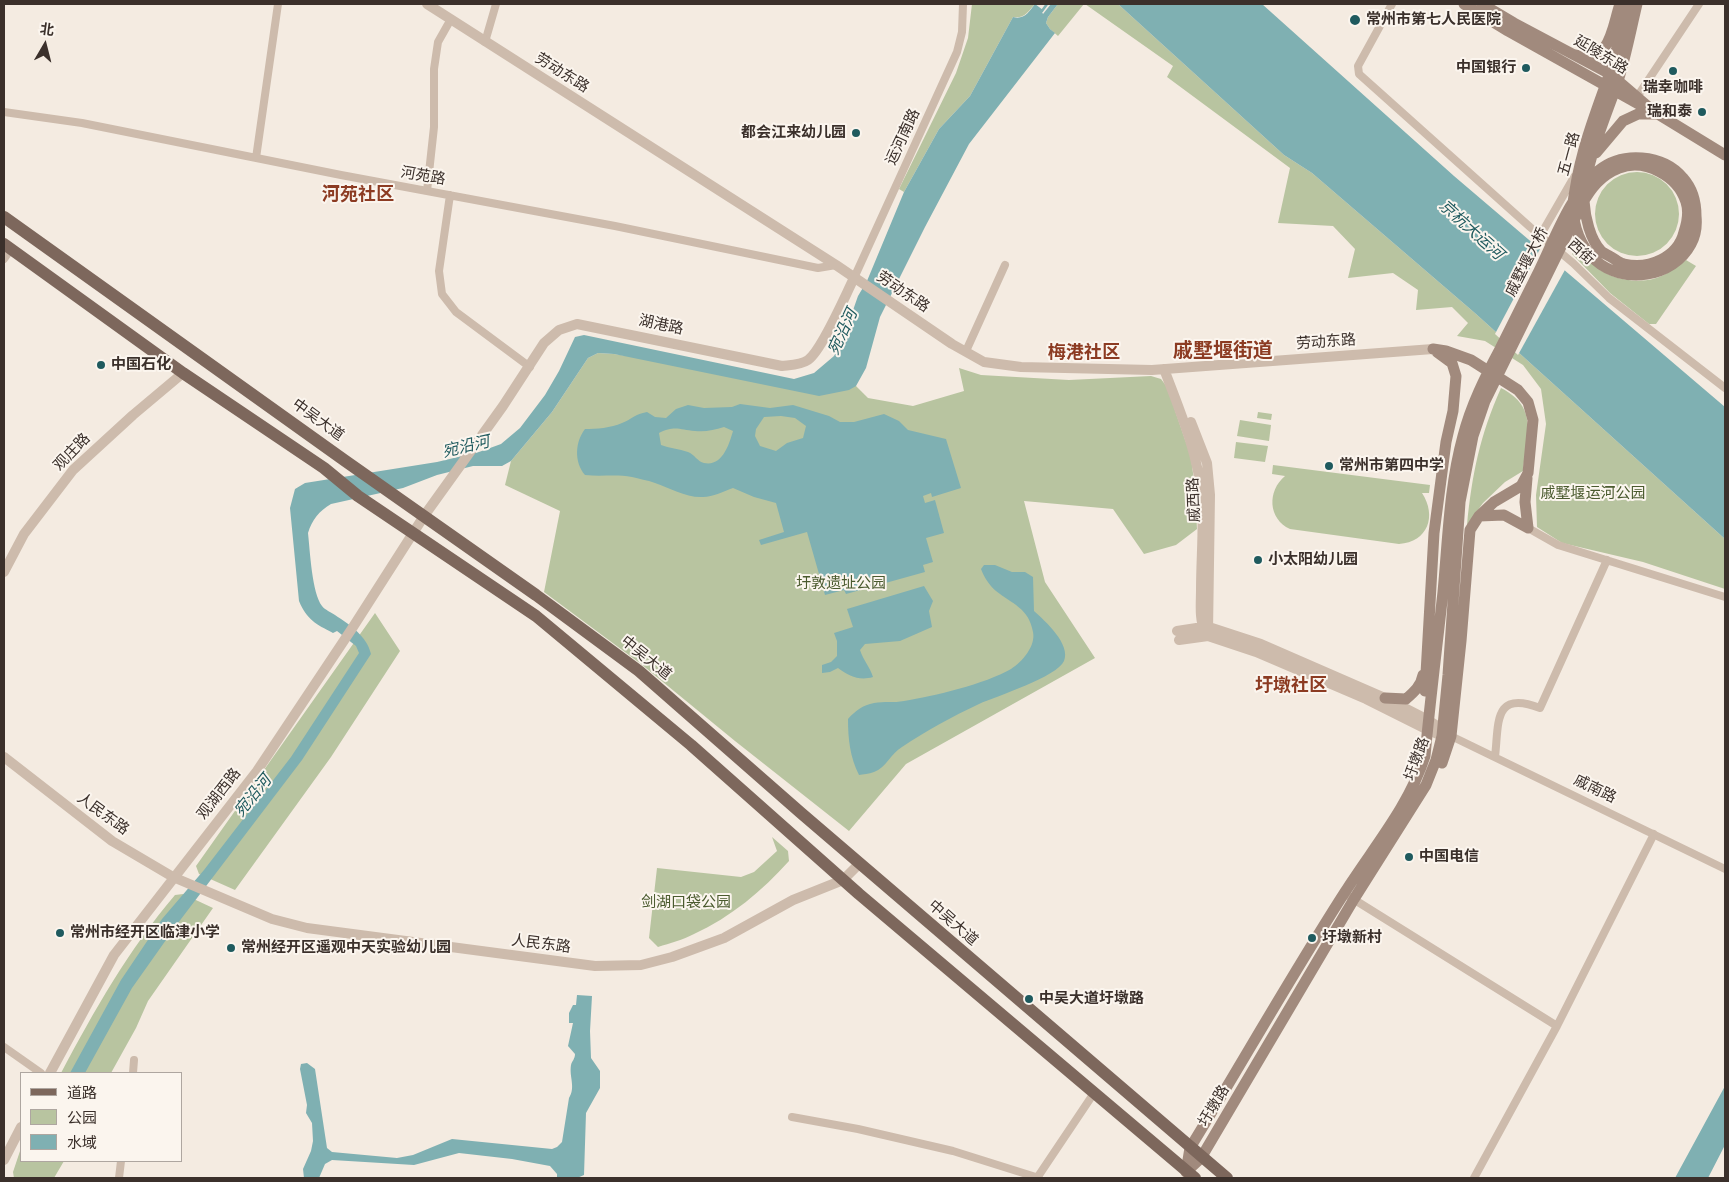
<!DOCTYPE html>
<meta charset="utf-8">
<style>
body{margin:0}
#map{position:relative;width:1729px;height:1182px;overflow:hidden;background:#f4ebe1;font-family:Figtree,"Noto Sans SC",sans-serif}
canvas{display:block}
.frame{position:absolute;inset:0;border:5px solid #3b302b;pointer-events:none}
.legend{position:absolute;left:20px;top:1072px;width:162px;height:90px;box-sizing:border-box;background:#fbf5ee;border:1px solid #aea6a0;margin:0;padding:6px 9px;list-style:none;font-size:15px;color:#3b302b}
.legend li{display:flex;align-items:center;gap:10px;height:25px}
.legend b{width:25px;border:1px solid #aea6a0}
.north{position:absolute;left:20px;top:20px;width:50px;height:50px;-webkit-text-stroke:4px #fbf5ee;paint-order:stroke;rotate:8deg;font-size:14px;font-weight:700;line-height:20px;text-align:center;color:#3b302b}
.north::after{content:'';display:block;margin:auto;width:18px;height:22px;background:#3b302b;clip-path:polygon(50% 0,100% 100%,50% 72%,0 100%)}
</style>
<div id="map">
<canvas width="1729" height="1182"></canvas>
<div class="frame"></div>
<ul class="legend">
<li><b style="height:6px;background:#7d675c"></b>道路</li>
<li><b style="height:14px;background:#b8c4a0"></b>公园</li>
<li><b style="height:14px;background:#7fb0b2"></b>水域</li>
</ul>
<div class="north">北</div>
</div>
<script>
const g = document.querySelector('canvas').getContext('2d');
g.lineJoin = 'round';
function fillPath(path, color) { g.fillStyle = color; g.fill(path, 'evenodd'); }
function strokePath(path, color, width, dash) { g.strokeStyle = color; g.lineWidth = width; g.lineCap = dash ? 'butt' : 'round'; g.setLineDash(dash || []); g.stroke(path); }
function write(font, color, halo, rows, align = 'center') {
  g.font = font + ' Figtree,"Noto Sans SC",sans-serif'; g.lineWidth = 4; g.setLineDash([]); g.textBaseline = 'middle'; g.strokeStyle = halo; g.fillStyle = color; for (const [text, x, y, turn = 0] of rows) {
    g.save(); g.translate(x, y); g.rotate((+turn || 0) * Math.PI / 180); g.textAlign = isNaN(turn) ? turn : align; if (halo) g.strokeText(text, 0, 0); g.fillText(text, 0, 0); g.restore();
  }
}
fillPath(new Path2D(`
 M 972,4 L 1035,4 C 1028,12 1024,19 1013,17 L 970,96 L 939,129 L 904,192 L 899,189 L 956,73 L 968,38 Z
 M 1058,4 L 1084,4 L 1058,36 L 1050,29 L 1046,23 L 1048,17 Z
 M 1085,4 L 1118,4 L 1284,155 L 1312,173 L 1476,314 L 1725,539 L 1725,589 L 1643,562 L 1562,543 L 1537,527 L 1536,495 L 1546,424 L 1541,389 L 1523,365 L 1485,341 L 1457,336 L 1468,323 L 1452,307 L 1416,310 L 1418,290 L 1393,273 L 1348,278 L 1355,249 L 1333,226 L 1278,223 L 1290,168 L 1167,77 L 1173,66 Z
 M1595 214a42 42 0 1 1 84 0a42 42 0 1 1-84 0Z
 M 1577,245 C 1582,251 1586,258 1592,263 C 1606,278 1633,284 1653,279 C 1666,276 1676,267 1686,260 L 1696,266 L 1656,324 L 1649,324 L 1610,293 L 1572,254 Z
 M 598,353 L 614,354 L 820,386 L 843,366 L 856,386 L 868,398 L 913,406 L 964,391 L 959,368 L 981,375 L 1069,380 L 1151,376 L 1161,379 L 1167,387 L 1191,457 L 1195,489 L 1197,529 L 1176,545 L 1144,554 L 1113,509 L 1024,501 L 1045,582 L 1095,658 L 906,764 L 849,831 L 735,741 L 641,664 L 544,592 L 560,511 L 505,485 L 511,461 L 552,412 L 588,358 Z
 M 1501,388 C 1539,407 1527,437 1523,471 L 1505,482 L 1483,503 L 1467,525 C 1472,474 1480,435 1501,388 Z
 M 1258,412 L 1272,414 L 1271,420 L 1257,418 Z
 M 1240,420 L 1271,425 L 1269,441 L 1237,436 Z
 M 1236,442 L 1268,446 L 1265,462 L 1234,458 Z
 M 1273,465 L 1430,485 L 1429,493 L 1422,493 C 1437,516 1428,542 1399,544 L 1290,529 C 1268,519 1267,491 1285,476 L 1272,474 Z
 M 375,613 L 400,651 L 331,757 L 235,890 L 199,874 L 196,866 Z
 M 772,837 L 788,851 L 789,861 C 762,891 731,917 694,934 C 683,940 670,943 658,947 L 649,938 L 657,868 L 741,877 L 754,872 L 777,851 Z
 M 183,894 L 213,908 L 148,1001 L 136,1028 L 111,1073 L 61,1073 C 94,1011 129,949 175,895 Z
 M 21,1148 L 21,1161 L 64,1161 L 54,1178 L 14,1178 L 13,1172 Z`), '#b8c4a0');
fillPath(new Path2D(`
 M 1035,4 L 1043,10 L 1042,12 L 1043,14 L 1051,4 L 1058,4 L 1048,17 L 1046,23 L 1050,29 L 1055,33 L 969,144 L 925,227 L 880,317 L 866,368 L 856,386 L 849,390 L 819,396 L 614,354 L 598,353 L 588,358 L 552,412 L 511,461 L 502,466 L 473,466 L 437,475 L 403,488 L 331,504 C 319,511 312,520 308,533 C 310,551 312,593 322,606 C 325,610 331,612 335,615 C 350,625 367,636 371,654 L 302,760 L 178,923 L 132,988 L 85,1073 L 70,1073 L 121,980 L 162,919 L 204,870 L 291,757 L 359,653 L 356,646 L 337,631 L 333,633 C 316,624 307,620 299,601 L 290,508 L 295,489 L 305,483 L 437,462 L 479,452 L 501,444 L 520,428 L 545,395 L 559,371 L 575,337 L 584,335 L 794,379 L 814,373 L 834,356 L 845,333 L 858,296 L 867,281 L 904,192 L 939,129 L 970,96 L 1013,17 C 1024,20 1029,12 1035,4 Z
 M 1118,4 L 1262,4 L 1454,176 L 1725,407 L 1725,539 L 1476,314 L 1312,173 L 1284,155 Z
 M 740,404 L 770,408 L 793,405 L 829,416 L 840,422 L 854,422 L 884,414 L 899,421 L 908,430 L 946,439 L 961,488 L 932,497 L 931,493 L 923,496 L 925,503 L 935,500 L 944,533 L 926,538 L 933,562 L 923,565 L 925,572 L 846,594 L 844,590 L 825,595 L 807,532 L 761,545 L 759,540 L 784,532 L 776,503 L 754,497 L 733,488 C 724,491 713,497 703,497 C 686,498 670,488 655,483 C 647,480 639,479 632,477 C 616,474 601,477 585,475 C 574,462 575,442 585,429 C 596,429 611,428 622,423 C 632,419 635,414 647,412 L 655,417 L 666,418 L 676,409 L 688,405 L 704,408 L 732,407 ZM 781,416 L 795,418 L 806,426 L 803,438 L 787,443 L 776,451 L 760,446 L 755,436 L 756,429 L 764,417 ZM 724,427 L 733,431 C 729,445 722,467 704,463 C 698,462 694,454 688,452 C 679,449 669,448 661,445 L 659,433 C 675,425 680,430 695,431 C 706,432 714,430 724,427 Z
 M 984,565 L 995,565 L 1012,572 L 1025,572 L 1033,577 L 1034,611 C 1045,621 1071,644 1064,661 C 1057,677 997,696 979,704 C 953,716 926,731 902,747 C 891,753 886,768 874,772 C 869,774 863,774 859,775 C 850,757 848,739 848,719 C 855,711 863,705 874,703 C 884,701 894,703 904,701 C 934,696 985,684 1011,669 C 1022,662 1036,646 1033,632 C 1029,608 1012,604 996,591 C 989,585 984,577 981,569 Z
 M 924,586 L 933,601 L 929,611 L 932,627 L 900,641 L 865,644 L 860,650 C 863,660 870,667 873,677 C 859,681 849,676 838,668 L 830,672 L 822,673 L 822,665 L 831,662 L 837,656 L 837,641 L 834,633 L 853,627 L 847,609 Z
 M 577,995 L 592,996 L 590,1031 L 591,1058 L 600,1071 L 600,1088 L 586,1113 L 584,1175 L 577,1178 L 557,1178 L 557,1174 L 550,1166 L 512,1159 L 459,1153 L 414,1165 L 332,1160 L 325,1164 L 319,1178 L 304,1178 L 303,1169 L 311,1151 L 313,1141 L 312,1123 L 306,1113 L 307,1105 L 300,1069 L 301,1064 L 307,1063 L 315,1069 L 327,1148 L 332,1152 L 397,1158 L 413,1155 L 452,1139 L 552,1149 L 557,1147 L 562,1142 L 569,1098 C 576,1087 569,1077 571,1065 C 572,1061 575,1059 575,1054 L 568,1046 L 573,1023 L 569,1023 L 569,1013 L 573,1005 L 576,1005 Z
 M 1725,1086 L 1725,1145 L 1708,1178 L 1675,1178 Z`), '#7fb0b2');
fillPath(new Path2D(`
 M 1541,247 L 1566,268 L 1518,355 L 1495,334 Z`), '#f4ebe1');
strokePath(new Path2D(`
 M 1042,11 L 1047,4`), '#7fb0b2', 2.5);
strokePath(new Path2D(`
 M 1392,4 L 1358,66 L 1359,74 L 1530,227 L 1573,263 L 1609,298 L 1725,388
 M 485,42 L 496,4
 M 1637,97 L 1699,4
 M 4,112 L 82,123 L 341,175 L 615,226 L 818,268 L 836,265
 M 256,158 L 278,4
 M 427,191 L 434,127 L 434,69 L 438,42 L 451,19
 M 450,195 L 439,271 L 442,294 L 456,312 L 530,367
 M 1540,236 L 1574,177
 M 4,259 L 11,249
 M 854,278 L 957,52 L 962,32 L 963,4
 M 966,351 L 1005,265
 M 1528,528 L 1558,545 L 1725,597
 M 1451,736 L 1725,869
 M 1495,757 C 1499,723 1493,690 1540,708 L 1607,560
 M 1350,897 L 1557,1026
 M 4,1047 L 41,1073
 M 133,1073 L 134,1060
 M 792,1117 L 858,1129 L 953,1151 L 1039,1178
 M 119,1178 L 121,1161
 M 1037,1178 L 1094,1093
 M 1474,1178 L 1557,1026 L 1654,834`), '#cdbbac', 8);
strokePath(new Path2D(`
 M 427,4 L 836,265 L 952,344 L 984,362 L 1021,367 L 1152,370 L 1433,349
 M 1164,369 C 1180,411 1198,453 1202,498 C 1204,528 1201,559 1201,590 C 1201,603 1199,620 1205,631
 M 1191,422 L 1207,463 L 1210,495 L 1208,632
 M 4,572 L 24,534 L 73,470 L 133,415 L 183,373
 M 1177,631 L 1203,627 L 1209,627 L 1261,644 L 1385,698 L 1426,719 L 1447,732
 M 1179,640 L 1208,636 L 1256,652 L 1366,699 L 1428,730 L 1442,736 L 1449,736
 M 4,757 L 112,841 L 173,877 L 272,919 L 307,928 L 595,966 L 641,965 L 672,957 L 724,938 L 793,900 L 843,880 L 860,863
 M 50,1073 L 114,955 L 257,771 L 353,627 L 424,516 L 503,406 L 544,343 L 559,330 L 577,324 L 782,366 C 790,365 801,365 808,360 C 822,350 845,296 854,278
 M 4,1160 L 21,1127`), '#cdbbac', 10);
strokePath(new Path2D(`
 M 1464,4 L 1508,31 L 1642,106
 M 1482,4 L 1514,23 L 1610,74 L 1653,111 L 1725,155
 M 1576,55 C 1611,64 1612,27 1620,4
 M 1596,153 L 1623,121 L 1638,114 L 1659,114
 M 1433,349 L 1446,351 L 1471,360 L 1518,390 L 1528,402 L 1533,420 L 1528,473 L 1521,486 L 1494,502 L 1479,516 L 1470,530 L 1461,641 L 1451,736 L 1442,763
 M 1527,478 L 1525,502 L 1528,528
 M 1479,516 L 1504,515 L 1528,528
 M 1425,691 L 1434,533 L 1446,442 L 1453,411 L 1456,376 L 1452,363 L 1437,352
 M 1385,698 L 1406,699 C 1414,692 1421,686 1423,675
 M 1186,1172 L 1190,1148 C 1242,1063 1291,976 1345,892 C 1373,848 1409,806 1425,756 C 1430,701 1437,647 1443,592 C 1448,540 1449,487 1463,436 C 1471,405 1485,377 1500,349 C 1513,323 1526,297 1539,271 C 1555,238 1571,194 1598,171 C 1622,151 1663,154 1683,178 C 1692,188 1696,202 1696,216 C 1697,226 1696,235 1691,244 C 1673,278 1623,285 1595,260 C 1581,247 1573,226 1573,207 C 1573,202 1574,195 1575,190 C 1581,151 1595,114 1608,78 C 1617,54 1621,28 1627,4
 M 1186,1172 L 1201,1158 L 1354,899 L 1426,785 L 1436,760 L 1442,736 L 1448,675 L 1460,502 L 1473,436 L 1485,401 L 1582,204 C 1591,188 1601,175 1619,168 C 1645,158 1678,176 1686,202 C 1689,211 1687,223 1684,232 C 1678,257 1649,270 1624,264 C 1619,263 1615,259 1611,257 C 1608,255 1603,253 1601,251 C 1590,239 1585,217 1584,201 C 1583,168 1607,114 1618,81 C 1626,56 1631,29 1637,4`), '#a18a7d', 11);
strokePath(new Path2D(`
 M 4,217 L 344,460 L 536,595 L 639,671 L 801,813 L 1227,1178
 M 4,244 L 183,373 L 324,468 L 358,496 L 536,616 L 691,745 L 859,894 L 1195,1178`), '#7d675c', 12);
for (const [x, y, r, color] of [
 [1355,20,6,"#1f5a5e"],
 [1526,68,5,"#1f5a5e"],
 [1673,71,5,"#1f5a5e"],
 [1702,112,5,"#1f5a5e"],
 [856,133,5,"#1f5a5e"],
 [101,365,5,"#1f5a5e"],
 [1329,466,5,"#1f5a5e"],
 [1258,560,5,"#1f5a5e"],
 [1409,857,5,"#1f5a5e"],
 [60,933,5,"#1f5a5e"],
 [1312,938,5,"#1f5a5e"],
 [231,948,5,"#1f5a5e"],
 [1029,999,5,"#1f5a5e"]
]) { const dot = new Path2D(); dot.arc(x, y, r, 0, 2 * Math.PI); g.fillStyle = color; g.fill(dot); strokePath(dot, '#fbf5ee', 2); }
write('bold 15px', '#3b302b', '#fbf5ee', [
 ["常州市第七人民医院",1366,20],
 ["中国银行",1516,68,"right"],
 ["瑞幸咖啡",1673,88,"center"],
 ["瑞和泰",1692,112,"right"],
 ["都会江来幼儿园",846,133,"right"],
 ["中国石化",111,365],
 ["常州市第四中学",1339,466],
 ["小太阳幼儿园",1268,560],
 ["中国电信",1419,857],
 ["常州市经开区临津小学",70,933],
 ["圩墩新村",1322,938],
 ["常州经开区遥观中天实验幼儿园",241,948],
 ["中吴大道圩墩路",1039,999]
], 'left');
write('15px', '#3b302b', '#fbf5ee', [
 ["延陵东路",1601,55,31],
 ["劳动东路",562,73,32],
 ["运河南路",903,137,-65],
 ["五一路",1569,154,-75],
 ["河苑路",423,176,10],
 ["西街",1581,252,42],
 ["戚墅堰大桥",1527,262,-63],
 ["劳动东路",903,292,34],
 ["湖港路",661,325,12],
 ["劳动东路",1326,342,-4],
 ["中吴大道",318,420,36],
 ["观庄路",72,452,-46],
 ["戚西路",1194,500,-92],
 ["中吴大道",646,658,39],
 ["圩墩路",1417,759,-70],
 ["戚南路",1595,789,26],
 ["观湖西路",219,794,-52],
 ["人民东路",103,814,36],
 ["中吴大道",953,923,41],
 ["人民东路",541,944,7],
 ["圩墩路",1214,1106,-59]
]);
write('15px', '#4a5a2e', '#fbf5ee', [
 ["戚墅堰运河公园",1593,494],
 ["圩敦遗址公园",841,584],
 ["剑湖口袋公园",686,903]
]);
write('italic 16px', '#1f5a5e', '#fbf5ee', [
 ["京杭大运河",1471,230,42],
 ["宛沿河",843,332,-65],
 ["宛沿河",466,447,-13],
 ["宛沿河",253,796,-51]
]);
write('bold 18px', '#8c3b22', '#fbf5ee', [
 ["河苑社区",358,195],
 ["梅港社区",1084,353],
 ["圩墩社区",1291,686]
]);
write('bold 20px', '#8c3b22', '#fbf5ee', [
 ["戚墅堰街道",1223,351]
]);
</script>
